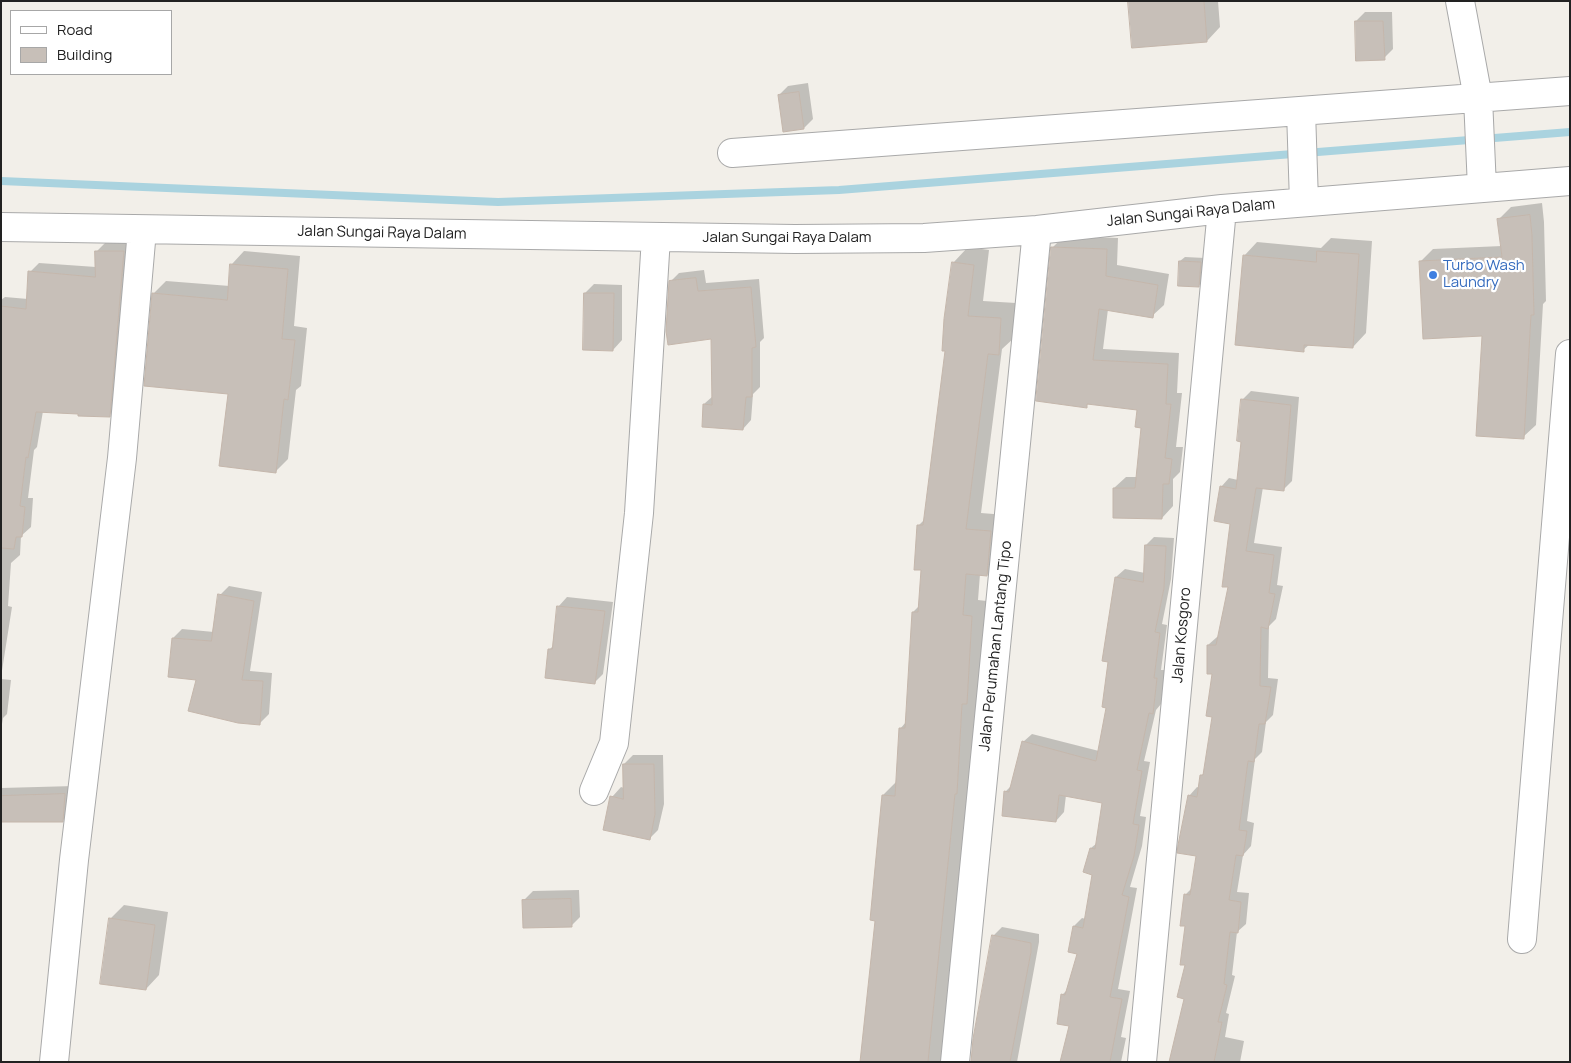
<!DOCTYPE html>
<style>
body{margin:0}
#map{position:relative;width:1571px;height:1063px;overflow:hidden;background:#f2efe9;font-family:Manrope,sans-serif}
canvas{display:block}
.frame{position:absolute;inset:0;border:2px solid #222;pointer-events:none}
.legend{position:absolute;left:10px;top:10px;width:162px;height:65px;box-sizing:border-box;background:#fff;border:1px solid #a7a7a7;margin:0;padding:6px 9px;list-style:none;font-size:15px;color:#222}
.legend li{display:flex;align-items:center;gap:10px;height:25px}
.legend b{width:25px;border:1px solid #a7a7a7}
</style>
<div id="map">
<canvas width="1571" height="1063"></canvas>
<div class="frame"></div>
<ul class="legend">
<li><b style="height:6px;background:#fff"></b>Road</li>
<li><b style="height:14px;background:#c7bfb8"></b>Building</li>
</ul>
</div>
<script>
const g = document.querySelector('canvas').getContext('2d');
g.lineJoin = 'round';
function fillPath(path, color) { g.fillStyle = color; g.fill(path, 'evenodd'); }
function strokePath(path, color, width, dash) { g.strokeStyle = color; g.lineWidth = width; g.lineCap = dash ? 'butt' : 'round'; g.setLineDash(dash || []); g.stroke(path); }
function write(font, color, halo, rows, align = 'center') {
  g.font = font + ' Manrope,sans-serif'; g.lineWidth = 4.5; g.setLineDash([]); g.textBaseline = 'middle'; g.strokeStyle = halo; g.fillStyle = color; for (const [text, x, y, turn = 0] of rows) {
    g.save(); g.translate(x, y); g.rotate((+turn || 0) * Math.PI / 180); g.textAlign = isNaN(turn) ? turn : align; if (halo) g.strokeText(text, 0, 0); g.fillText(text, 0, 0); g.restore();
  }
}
fillPath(new Path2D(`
 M 1130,1 L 1218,1 L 1220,27 L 1207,41 Z
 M 1365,12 L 1392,12 L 1393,49 L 1384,58 L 1356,21 Z
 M 808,83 L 813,119 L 804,128 L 779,95 L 788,86 Z
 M 1542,203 L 1544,222 L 1546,301 L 1543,304 L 1536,425 L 1523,437 L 1483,334 L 1420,262 L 1433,249 L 1502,246 L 1499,219 L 1511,207 Z
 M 1064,236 L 1118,238 L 1117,265 L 1169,274 L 1164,305 L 1152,316 L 1108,309 L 1103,349 L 1179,353 L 1177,393 L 1182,393 L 1176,447 L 1183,447 L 1180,472 L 1173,479 L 1173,506 L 1162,518 L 1114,488 L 1126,477 L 1138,477 L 1143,426 L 1138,409 L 1089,403 L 1086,406 L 1052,248 Z
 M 1331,238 L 1372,241 L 1366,333 L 1353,347 L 1310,344 L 1303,350 L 1244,256 L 1257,242 L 1321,248 Z
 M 105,243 L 133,243 L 119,406 L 109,415 L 43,411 L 37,447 L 34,450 L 28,498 L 33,498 L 31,527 L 21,536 L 20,555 L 11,563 L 8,606 L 12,607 L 1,677 L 1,300 L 5,297 L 28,299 L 30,272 L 39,263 L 96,267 L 96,252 Z
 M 968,247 L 989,250 L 983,301 L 1016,303 L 1014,338 L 1002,349 L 981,513 L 1006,515 L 1002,559 L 987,575 L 980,574 L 978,600 L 987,601 L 982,687 L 977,692 L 972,777 L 970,779 L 941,1062 L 862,1062 L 877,920 L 883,795 L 897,781 L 900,729 L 906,722 L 913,612 L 919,606 L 922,569 L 919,525 L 925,519 L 946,350 L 953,263 Z
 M 244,251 L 300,256 L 294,326 L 307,328 L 301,386 L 296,390 L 288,459 L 275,472 L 229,393 L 153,294 L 166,281 L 230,286 L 232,264 Z
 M 1185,257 L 1205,258 L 1203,282 L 1198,286 L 1180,261 Z
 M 704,270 L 706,283 L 759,279 L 764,338 L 760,342 L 760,387 L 753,394 L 751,420 L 743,429 L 704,404 L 713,396 L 712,338 L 670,282 L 679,273 Z
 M 594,284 L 622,285 L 622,340 L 613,350 L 585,293 Z
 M 1251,391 L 1299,397 L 1292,481 L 1284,489 L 1263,487 L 1254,543 L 1282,547 L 1277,585 L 1283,586 L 1276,619 L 1269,626 L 1268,678 L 1278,679 L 1273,715 L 1266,722 L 1262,752 L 1255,759 L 1247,821 L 1254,823 L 1251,846 L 1243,855 L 1237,892 L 1249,893 L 1246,924 L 1237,932 L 1232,975 L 1235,976 L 1226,1013 L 1229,1014 L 1225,1037 L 1244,1041 L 1240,1062 L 1171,1062 L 1185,998 L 1186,894 L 1192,888 L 1197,855 L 1189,796 L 1197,787 L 1200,788 L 1202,775 L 1205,772 L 1213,716 L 1214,673 L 1208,645 L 1217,637 L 1219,637 L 1229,586 L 1232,523 L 1221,487 L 1229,478 L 1238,480 L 1242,441 L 1242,400 Z
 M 1154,537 L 1174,538 L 1171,579 L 1162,624 L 1167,625 L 1161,670 L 1165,670 L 1161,704 L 1156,710 L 1144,761 L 1150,762 L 1140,816 L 1146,817 L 1142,846 L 1130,887 L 1137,888 L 1118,989 L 1130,991 L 1121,1037 L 1126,1038 L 1121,1062 L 1062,1062 L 1070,1025 L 1062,995 L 1068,989 L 1078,953 L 1074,926 L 1082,918 L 1086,919 L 1093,874 L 1085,871 L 1091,848 L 1097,843 L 1104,802 L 1066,795 L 1064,812 L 1056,821 L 1005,792 L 1012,785 L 1023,742 L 1032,734 L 1099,751 L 1108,707 L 1109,661 L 1104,660 L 1116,577 L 1125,569 L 1145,573 L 1146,545 Z
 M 229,586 L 262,592 L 250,671 L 272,673 L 269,714 L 260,723 L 197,678 L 173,638 L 182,629 L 214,632 L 220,595 Z
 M 567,597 L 613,602 L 603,674 L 594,683 L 550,649 L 554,645 L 558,607 Z
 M 1,679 L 11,680 L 7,714 L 3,718 L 1,730 Z
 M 633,755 L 663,755 L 664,804 L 658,830 L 649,839 L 612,797 L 621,787 L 624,788 L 624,764 Z
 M 74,786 L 71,812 L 62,821 L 1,821 L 1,788 Z
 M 579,890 L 580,917 L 571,926 L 524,900 L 533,891 Z
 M 124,905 L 168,912 L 159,975 L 146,989 L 110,919 Z
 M 1002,927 L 1039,934 L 1039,942 L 1017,1062 L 972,1062 L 993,936 Z`), '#0003');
strokePath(new Path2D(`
 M 1,181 L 498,202 L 839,190 L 1570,132`), '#aad3df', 8);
const building = new Path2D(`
 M 1128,1 L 1204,1 L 1207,42 L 1132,48 Z
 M 1355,21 L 1383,21 L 1385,60 L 1356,61 Z
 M 799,92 L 804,129 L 783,132 L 778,95 Z
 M 1530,215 L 1532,235 L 1534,315 L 1531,315 L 1524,439 L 1476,436 L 1482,336 L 1423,339 L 1419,261 L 1502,257 L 1497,219 Z
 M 1051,247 L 1107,249 L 1106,276 L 1158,285 L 1153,318 L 1099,309 L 1093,360 L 1168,364 L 1166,404 L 1171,404 L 1165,458 L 1172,459 L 1169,484 L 1163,484 L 1162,519 L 1113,518 L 1113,488 L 1135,488 L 1141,428 L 1135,427 L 1137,410 L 1087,404 L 1087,408 L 1036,401 Z
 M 95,251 L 124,251 L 110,417 L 78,416 L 78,414 L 36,412 L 28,458 L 26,457 L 20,506 L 25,507 L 22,537 L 16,537 L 14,549 L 1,548 L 1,306 L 26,309 L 28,271 L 95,277 Z
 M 1317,251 L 1359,254 L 1353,348 L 1304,345 L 1304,352 L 1235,345 L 1243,255 L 1316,262 Z
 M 1179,261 L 1201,262 L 1199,287 L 1178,286 Z
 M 952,262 L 974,265 L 968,316 L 1001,318 L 999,355 L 988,354 L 966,529 L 991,531 L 987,576 L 966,574 L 963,615 L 972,616 L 967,704 L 962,704 L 957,794 L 955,794 L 928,1062 L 860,1062 L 875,921 L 870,920 L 882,795 L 895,796 L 899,728 L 905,728 L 912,612 L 918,612 L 921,570 L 914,570 L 917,525 L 923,525 L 945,351 L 942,351 L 944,319 Z
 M 230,264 L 288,269 L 282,339 L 295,340 L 288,400 L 284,399 L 276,473 L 219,466 L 228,394 L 144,386 L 152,293 L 227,300 Z
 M 696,278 L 698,291 L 751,287 L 756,347 L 752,348 L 752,397 L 746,397 L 743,430 L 702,427 L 703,404 L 712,405 L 711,339 L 668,345 L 666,331 L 669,281 Z
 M 584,293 L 614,293 L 613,351 L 583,350 Z
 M 1241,399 L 1291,405 L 1284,491 L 1256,488 L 1246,551 L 1274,555 L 1269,593 L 1275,594 L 1268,629 L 1261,627 L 1260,686 L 1271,687 L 1265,724 L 1259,724 L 1254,762 L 1248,761 L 1239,830 L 1247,831 L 1243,856 L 1236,855 L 1229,900 L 1241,902 L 1238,933 L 1230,932 L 1224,984 L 1227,985 L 1218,1022 L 1222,1022 L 1214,1062 L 1169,1062 L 1184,999 L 1177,997 L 1185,965 L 1180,965 L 1185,926 L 1180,926 L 1184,894 L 1190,895 L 1196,856 L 1177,853 L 1178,845 L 1188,795 L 1197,797 L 1200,775 L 1203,775 L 1212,717 L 1206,716 L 1212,674 L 1207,674 L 1207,645 L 1216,645 L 1228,587 L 1222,587 L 1230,524 L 1214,521 L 1220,486 L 1236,489 L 1241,442 L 1237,441 Z
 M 1145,545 L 1166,546 L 1164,588 L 1155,632 L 1160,633 L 1154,678 L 1157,678 L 1153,714 L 1149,713 L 1137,770 L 1142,771 L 1133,824 L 1139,825 L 1134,856 L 1122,895 L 1129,897 L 1110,997 L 1122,999 L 1110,1062 L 1060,1062 L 1069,1026 L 1057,1024 L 1061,994 L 1065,995 L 1077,954 L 1068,952 L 1073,926 L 1083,928 L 1092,875 L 1083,872 L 1090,848 L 1095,849 L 1102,803 L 1059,795 L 1056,822 L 1002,816 L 1004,791 L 1009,792 L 1022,741 L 1096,761 L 1106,708 L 1102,707 L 1108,662 L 1102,661 L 1115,577 L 1143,582 Z
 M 218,594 L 254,601 L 242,680 L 263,681 L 260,725 L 238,723 L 188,711 L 196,680 L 168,677 L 172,638 L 211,641 Z
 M 557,606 L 605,611 L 595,684 L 545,678 L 548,649 L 552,649 Z
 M 623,764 L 654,764 L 655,814 L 650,840 L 603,830 L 610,796 L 623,799 Z
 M 65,794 L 63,822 L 1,822 L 1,796 Z
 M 571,899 L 572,927 L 523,928 L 522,900 Z
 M 109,918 L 155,925 L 146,990 L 100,984 Z
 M 992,935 L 1031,943 L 1031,952 L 1010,1062 L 971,1062 L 973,1039 Z`);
fillPath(building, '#c7bfb8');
strokePath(building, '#c4b6ab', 1);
const minor = new Path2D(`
 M 1460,1 L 1478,98 L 1482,188
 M 1301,111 L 1304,202
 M 732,153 L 1570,91
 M 1,227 L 795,239 L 924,238 L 1037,230 L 1222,209 L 1570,181
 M 594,791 L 614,743 L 639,513 L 656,237
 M 1522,939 L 1570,354
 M 54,1062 L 74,860 L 122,458 L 142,230
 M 955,1062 L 1037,230
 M 1142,1062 L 1222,209`);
strokePath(minor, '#a9a9a9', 30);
strokePath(minor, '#fff', 28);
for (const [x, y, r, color] of [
 [1433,275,5,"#3f7fe0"]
]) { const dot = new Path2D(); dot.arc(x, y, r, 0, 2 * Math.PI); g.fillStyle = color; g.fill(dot); strokePath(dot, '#fff', 2); }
write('15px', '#222', '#fff', [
 ["Jalan Sungai Raya Dalam",1191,213,-6],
 ["Jalan Sungai Raya Dalam",382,233,1],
 ["Jalan Sungai Raya Dalam",787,238],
 ["Jalan Kosgoro",1182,635,-85],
 ["Jalan Perumahan Lantang Tipo",996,646,-84]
]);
write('15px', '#366cbe', '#fff', [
 ["Turbo Wash",1443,266],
 ["Laundry",1443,283]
], 'left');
</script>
